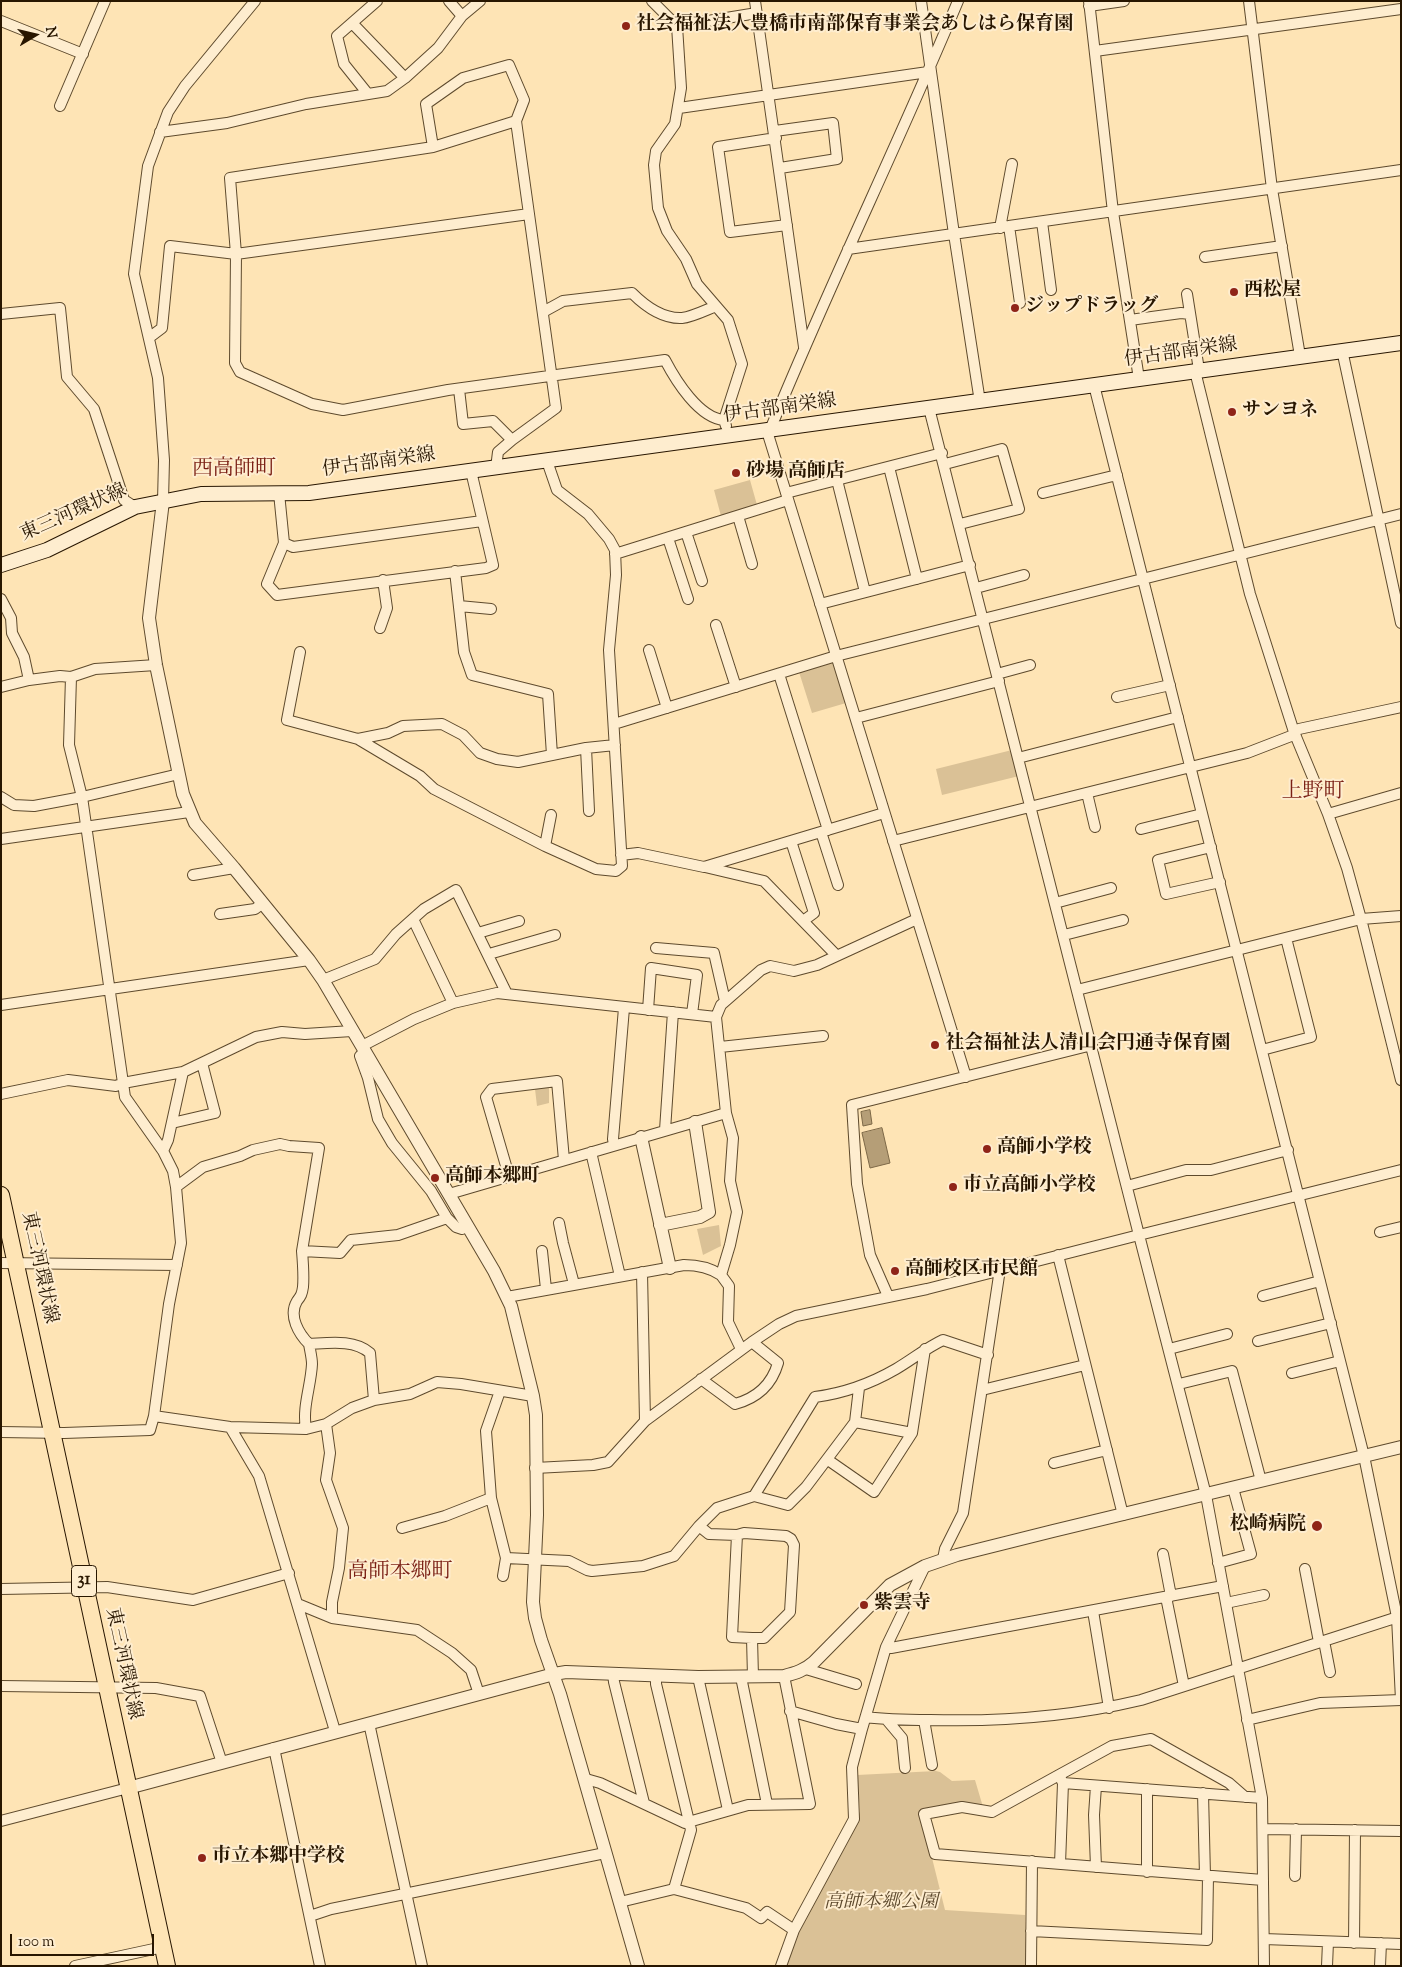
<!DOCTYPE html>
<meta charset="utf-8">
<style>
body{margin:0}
#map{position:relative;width:1402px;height:1967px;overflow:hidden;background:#fee4b5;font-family:"Sorts Mill Goudy",serif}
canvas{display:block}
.frame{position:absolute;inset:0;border:2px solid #281600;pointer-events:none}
.north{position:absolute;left:10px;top:10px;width:50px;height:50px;-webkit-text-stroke:4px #feedcf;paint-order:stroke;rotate:81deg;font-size:14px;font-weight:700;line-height:20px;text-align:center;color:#281600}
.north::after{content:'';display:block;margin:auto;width:18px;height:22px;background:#281600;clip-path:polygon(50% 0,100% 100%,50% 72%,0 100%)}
.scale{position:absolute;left:10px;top:1934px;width:144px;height:22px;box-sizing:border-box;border:2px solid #281600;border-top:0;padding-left:6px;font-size:15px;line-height:18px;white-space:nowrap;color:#281600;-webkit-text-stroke:4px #feedcf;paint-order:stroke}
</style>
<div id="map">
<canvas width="1402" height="1967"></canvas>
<div class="frame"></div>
<div class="north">N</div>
<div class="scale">100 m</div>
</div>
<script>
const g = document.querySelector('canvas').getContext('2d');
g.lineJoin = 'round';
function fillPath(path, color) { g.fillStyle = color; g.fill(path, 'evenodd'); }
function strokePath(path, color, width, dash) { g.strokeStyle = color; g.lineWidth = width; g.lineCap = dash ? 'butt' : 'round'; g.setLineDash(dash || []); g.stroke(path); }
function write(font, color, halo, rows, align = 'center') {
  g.font = font + ' "Sorts Mill Goudy","Noto Serif JP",serif'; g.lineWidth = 4; g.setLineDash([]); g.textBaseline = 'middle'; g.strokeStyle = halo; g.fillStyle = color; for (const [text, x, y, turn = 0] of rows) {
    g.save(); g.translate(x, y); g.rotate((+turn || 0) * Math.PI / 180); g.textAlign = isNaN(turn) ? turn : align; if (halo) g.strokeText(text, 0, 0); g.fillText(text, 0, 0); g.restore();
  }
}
fillPath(new Path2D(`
 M 750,480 L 757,505 L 721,516 L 714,490 Z
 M 832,662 L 834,663 L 846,703 L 812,713 L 799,672 Z
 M 1012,750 L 1019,776 L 942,795 L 936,769 Z
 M 549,1087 L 549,1103 L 537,1106 L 535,1089 Z
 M 719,1225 L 721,1246 L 703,1255 L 697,1229 Z
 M 936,1771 L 940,1772 L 952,1781 L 975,1780 L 983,1807 L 963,1803 L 920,1810 L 945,1910 L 1025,1915 L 1026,1966 L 785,1966 L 796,1932 L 860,1812 L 857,1775 Z`), '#dac196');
const water = new Path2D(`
 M 870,1110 L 872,1124 L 863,1126 L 861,1112 Z
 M 882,1128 L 890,1163 L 870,1168 L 862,1133 Z`);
fillPath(water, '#b59e77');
strokePath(water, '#7d6847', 1);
const minor = new Path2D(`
 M 449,1 L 462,16
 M 652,1 L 677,26 L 681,88 L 675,124 L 656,151 L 654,165 L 658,208 L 667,231 L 686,259 L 697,284 L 728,320 L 742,364 L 724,420 L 726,426
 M 755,1 L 804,347
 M 921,1 L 954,234 L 980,402
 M 1089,1 L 1113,212 L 1139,379
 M 1249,1 L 1272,189 L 1300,356
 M 1089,6 L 1124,1
 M 1,21 L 83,54
 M 353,24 L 405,78
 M 677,26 L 757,13
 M 1095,51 L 1401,9
 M 368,94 L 344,64 L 337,36 L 377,1
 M 60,106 L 105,1
 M 679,108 L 928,72
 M 516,121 L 529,214
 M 775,131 L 833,123 L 837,159 L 780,168
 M 160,132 L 227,123 L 306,104 L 387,91 L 405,78 L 438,48 L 462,16 L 480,1
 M 776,138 L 718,147 L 730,232 L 787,225
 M 433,147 L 426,104 L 463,78 L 509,65 L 524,100 L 516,121 L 433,147 L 230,178 L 236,254 L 235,363 L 240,372 L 312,404 L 343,410 L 448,390 L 665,360 C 676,381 699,418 724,420
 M 1042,222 L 1051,290
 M 1009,226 L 1020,303
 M 1000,228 L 1012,164
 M 848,249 L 1401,170
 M 1205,257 L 1282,246
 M 1187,294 L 1199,370
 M 543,312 L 563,301 L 632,293 C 645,306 662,319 682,318 C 692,317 706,310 716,306
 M 1,314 L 60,308 L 67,377 L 94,409 L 124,500 L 135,507
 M 1130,320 L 1181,313 L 1190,314
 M 150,337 L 162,328 L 170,246 L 236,254 L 529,214 L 556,408 L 512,440 L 498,452 L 496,468
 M 1342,350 L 1401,623
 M 1195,371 L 1250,594 L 1294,732 L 1328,814 L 1347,868 L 1361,919 L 1401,1080
 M 1094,385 L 1364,1456 L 1397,1617 L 1401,1700
 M 459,389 L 463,424 L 493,421 L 512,440
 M 770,430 C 829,285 898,145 958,1
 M 767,431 L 966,1077
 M 945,464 L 1002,449 L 1019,509 L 960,524
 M 889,467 L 917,579
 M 837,480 L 865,592
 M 279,493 L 284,543 L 267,584 L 277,595 L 486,568 L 493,565 L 471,471
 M 786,493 L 942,453
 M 1043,493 L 1117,475
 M 163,501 L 164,460 L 158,378 L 134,274 L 148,166 L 168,112 L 185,86 L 255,1
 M 738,516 L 752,564
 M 686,532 L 702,581
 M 668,538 L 688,599
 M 284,543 L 293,547 L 482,521
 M 615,554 L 788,500
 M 455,571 L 464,652 L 472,675 L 548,694 L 552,755
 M 976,588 L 1024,575
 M 1,599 L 11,618 L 12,633 L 24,657 L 29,680
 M 820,604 L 970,565
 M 459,606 L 491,609
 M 716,625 L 736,687
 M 380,628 L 387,608 L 383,580
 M 649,650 L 667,708
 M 300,652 L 287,720 L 358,739 L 388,733 L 403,726 L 442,724 L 463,735 L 480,753 L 497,759 L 518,762 L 586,748 L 615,745
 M 779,674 L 828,830
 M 997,674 L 1030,665
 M 71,677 L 69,745 L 82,797 L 125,1097 L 163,1151 L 173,1171 L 176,1187 L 181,1243 L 169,1304 L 154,1416
 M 1,687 L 29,680 L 60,676 L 71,677 L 95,669 L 156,665
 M 1117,697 L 1170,685
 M 856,718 L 999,681
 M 614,724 L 836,656 L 1401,514
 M 358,739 L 420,776 L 434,789 L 545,846 L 596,869 L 616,871 L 622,866 L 609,650 L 616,575 L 615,550 L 609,539 L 588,514 L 557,490 L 547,461
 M 586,748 L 589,811
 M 1018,758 L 1178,717
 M 1087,793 L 1095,827
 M 1,797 L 14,805 L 34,806 L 82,797 L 179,774
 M 1328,814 L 1401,793
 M 1141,829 L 1202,814
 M 821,832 L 838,885
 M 1,839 L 189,812
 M 791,841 L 814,913 L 803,921
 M 893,841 L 1247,753 L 1291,736 L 1299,729 L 1401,707
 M 545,846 L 551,815
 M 1211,847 L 1158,860 L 1166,894 L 1220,882
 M 621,855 L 638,853 L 704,867 L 884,813
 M 705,867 L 764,881 L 836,955
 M 193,875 L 234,868
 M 1055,903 L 1111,888
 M 220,914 L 255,909 L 263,903
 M 413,919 L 453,1003
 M 478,933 L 519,921
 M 1064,935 L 1123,920
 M 656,948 L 714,953 L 725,1001
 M 489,954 L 555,935
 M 323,980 L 375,959 L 396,934 L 424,909 L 456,890 L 507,994
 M 1077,990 L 1361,919 L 1401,916
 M 1,1005 L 309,960
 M 648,1010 L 651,968 L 697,975 L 692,1014
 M 362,1046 L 414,1019 L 453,1003 L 497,993 L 716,1017
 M 720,1047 L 823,1036
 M 1262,1050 L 1311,1037 L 1286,938
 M 365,1051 L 360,1056 L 368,1078 L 378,1119 L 392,1143 L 431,1191 L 447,1218 L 456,1227 L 462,1229 L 468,1226
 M 1,1094 L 68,1080 L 116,1086 L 123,1083 L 183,1072 L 256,1037 L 282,1032 L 305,1034 L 352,1031
 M 172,1123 L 215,1113 L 202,1063
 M 665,1130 L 673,1012
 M 614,1145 L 613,1139 L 624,1008
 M 163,1151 L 168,1140 L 183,1072
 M 591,1152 L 620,1276
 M 509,1176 L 486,1097 L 492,1089 L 557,1081 L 564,1160
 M 1127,1186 L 1186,1170 L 1211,1170 L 1288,1150
 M 176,1187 L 203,1167 L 240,1156 L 253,1150 L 280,1144 L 289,1146 L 319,1148 L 302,1251 L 340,1253 L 351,1240 L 398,1235 L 447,1218
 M 449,1194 L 726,1113 L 716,1017 L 721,1005 L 761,970 L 770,966 L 794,971 L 817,965 L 917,919
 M 559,1223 L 563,1243 L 574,1284
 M 1380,1232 L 1401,1227
 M 302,1251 C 303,1263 304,1276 303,1287 C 302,1294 301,1296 297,1301 C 288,1316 299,1334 309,1344 C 329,1343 354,1339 370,1353 L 374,1400
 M 542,1251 L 546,1289
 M 1058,1255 L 1123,1515
 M 1,1263 L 177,1265
 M 642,1272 L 645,1421
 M 721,1275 L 729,1286 L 728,1322 L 741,1349
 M 888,1296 L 870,1255 L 857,1184 L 852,1105 L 1092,1045
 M 1263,1296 L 1320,1281
 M 507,1297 L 684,1265 C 698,1265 709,1267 721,1275 L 730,1245 L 737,1212 L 730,1181 L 733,1138 L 726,1113
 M 1258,1341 L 1331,1323
 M 1169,1349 L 1227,1334
 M 1292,1373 L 1340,1361
 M 701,1379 L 735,1404 C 757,1398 772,1384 778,1363 L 752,1342
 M 1179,1384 L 1232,1371 L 1261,1481
 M 982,1390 L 1085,1365
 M 500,1391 L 486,1431 L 491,1498 L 506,1558 L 569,1561 L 587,1570 L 592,1571 L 643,1566 L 674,1556 L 699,1526 L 717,1508 L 754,1496 L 815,1397 C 846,1393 870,1384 896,1369 C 913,1359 926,1348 943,1340 L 988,1355
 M 855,1422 L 912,1433
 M 326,1424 L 330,1453 L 326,1480 L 343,1528 L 339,1568 L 332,1602 L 332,1618
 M 230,1427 L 259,1476 L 335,1731
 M 306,1429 C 302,1407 311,1386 312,1364 C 312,1358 310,1350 309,1344
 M 1,1432 L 64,1433 L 150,1430 L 154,1416 L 230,1427 L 306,1429 L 326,1424 L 352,1408 L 374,1400 L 410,1394 L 437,1382 L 461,1384 L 533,1396
 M 828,1460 L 874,1492 L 912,1433 L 925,1349
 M 1054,1463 L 1107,1450
 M 535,1468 L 593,1465 L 608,1462 L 645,1421 L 752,1342 L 779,1324 L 796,1316 L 927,1289 L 1139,1235 L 929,408
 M 754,1496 L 788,1505 L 806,1487 L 855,1422 L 859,1388
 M 699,1526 L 709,1534 L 737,1535
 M 402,1528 L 445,1516 L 491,1498
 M 1163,1554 L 1171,1596
 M 943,1559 L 945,1549 L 963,1513 L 1000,1269
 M 1218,1563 L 1251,1554 L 1233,1488
 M 1305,1569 L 1319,1642
 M 503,1576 L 506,1558
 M 1,1589 L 107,1587 L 193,1600 L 289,1573
 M 1166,1597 L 1184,1686
 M 1226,1603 L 1264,1595
 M 298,1604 L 332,1618 L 417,1630 L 452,1653 L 471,1670 L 479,1694
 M 1093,1611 L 1109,1708
 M 752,1638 L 764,1638 L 790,1612 L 794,1545 L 791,1539 L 786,1536 L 744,1533 L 737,1535 L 732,1637 L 752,1638 L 753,1677
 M 1324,1641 L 1330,1672
 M 886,1647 L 891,1648 L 1223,1586
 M 806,1669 L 856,1684
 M 613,1673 L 614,1682 L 644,1803
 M 698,1677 L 728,1810
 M 741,1677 L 767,1804
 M 1,1686 L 156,1688 L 200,1696 L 222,1763
 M 790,1711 L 836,1724 L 862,1729
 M 866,1717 C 887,1720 909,1720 930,1720 C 1003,1722 1070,1717 1141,1700 L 1401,1616
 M 886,1719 L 902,1738 L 905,1768
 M 924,1720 L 932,1765
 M 1247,1720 L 1320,1703 L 1401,1700
 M 369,1723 L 422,1966
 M 274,1748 L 320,1966
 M 1059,1775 L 1112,1746 L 1151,1739 L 1229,1783 L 1245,1797
 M 586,1779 L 600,1783 L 685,1823 L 748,1805 L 810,1804 L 784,1676
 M 1147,1789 L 1147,1872
 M 1203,1793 L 1205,1876
 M 1262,1798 L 1063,1783 L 1059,1775 L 992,1812 L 962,1807 L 924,1814 L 935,1854 L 1263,1880
 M 1,1821 L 128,1788
 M 1263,1829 L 1401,1831
 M 1060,1864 L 1063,1783
 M 1096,1867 L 1094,1815 L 1096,1786
 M 1295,1876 L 1296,1829
 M 674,1889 L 746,1908 L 761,1918 L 767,1912 L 794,1930
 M 620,1902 L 674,1889 L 691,1830 L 656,1684 L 656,1675
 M 310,1916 L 331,1909 L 605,1853
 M 1031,1931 L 1207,1940 L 1208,1876
 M 1264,1939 L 1401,1944
 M 1354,1943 L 1355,1830
 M 75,1966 L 163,1947
 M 781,1966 L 794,1930 L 854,1819 L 852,1767 L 862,1729 L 886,1647 L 925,1566
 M 1031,1966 L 1032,1861
 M 1264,1966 L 1262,1798 L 1206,1495 L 1139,1235 L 1401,1170
 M 1327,1966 L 1328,1942
 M 1380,1966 L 1381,1943`);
const tertiary = new Path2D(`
 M 163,501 L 149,618 L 156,665 L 183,794 L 195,823 L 234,868 L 309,960 L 323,980 L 494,1271 L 511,1306 L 533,1396 L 536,1415 L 537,1515 L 533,1602 L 535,1618 L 541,1640 L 560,1694 L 638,1966
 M 641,1137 L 670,1268
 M 660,1225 L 700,1217 L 709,1212 L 695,1122
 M 128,1788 L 554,1674 L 566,1672 L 698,1677 L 784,1676 C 796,1673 805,1670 814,1662 L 890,1585 L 925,1566 L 957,1555 L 1053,1531 L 1401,1447`);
const secondary = new Path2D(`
 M 1,565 L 47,550 L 135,507 L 201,494 L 309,493 L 1401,343`);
const primary = new Path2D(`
 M 1,1195 L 167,1966`);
strokePath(minor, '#5e4a2d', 12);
strokePath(tertiary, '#5e4a2d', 14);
strokePath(secondary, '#281600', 16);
strokePath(primary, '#281600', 18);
strokePath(minor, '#feedcf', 10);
strokePath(tertiary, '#feedcf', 12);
strokePath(secondary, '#feedcf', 14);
strokePath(primary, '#fee4b5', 16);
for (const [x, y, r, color] of [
 [626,26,5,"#8f2418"],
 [1234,292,5,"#8f2418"],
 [1015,308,5,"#8f2418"],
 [1232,412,5,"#8f2418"],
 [736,473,5,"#8f2418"],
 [935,1045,5,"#8f2418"],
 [987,1149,5,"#8f2418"],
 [435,1178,5,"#8f2418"],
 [953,1187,5,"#8f2418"],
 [895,1271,5,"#8f2418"],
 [1317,1526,6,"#8f2418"],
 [864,1605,5,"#8f2418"],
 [202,1858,5,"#8f2418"]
]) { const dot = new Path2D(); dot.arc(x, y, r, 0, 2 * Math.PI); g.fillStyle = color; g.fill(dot); strokePath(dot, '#feedcf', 2); }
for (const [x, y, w] of [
 [84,1581,25]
]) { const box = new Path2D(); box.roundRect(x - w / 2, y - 15.5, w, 31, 4); g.fillStyle = '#feedcf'; g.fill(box); strokePath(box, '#281600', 1); }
write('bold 18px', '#281600', null, [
 ["31",84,1581]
]);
write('bold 19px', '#281600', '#feedcf', [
 ["社会福祉法人豊橋市南部保育事業会あしはら保育園",636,26],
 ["西松屋",1244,292],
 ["ジップドラッグ",1025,308],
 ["サンヨネ",1242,412],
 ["砂場 高師店",746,473],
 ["社会福祉法人清山会円通寺保育園",945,1045],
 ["高師小学校",997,1149],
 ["高師本郷町",445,1178],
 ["市立高師小学校",963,1187],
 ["高師校区市民館",905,1271],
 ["松崎病院",1306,1526,"right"],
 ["紫雲寺",874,1605],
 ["市立本郷中学校",212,1858]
], 'left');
write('19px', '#281600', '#feedcf', [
 ["伊古部南栄線",1181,354,-8],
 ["伊古部南栄線",780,410,-8],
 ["伊古部南栄線",379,464,-8],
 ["東三河環状線",74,514,-24],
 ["東三河環状線",38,1268,78],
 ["東三河環状線",122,1664,78]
]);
write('italic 19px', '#5d492d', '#feedcf', [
 ["高師本郷公園",881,1904]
]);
write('21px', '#7a1f14', '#feedcf', [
 ["西高師町",234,470],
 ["上野町",1313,793],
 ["高師本郷町",400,1573]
]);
</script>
